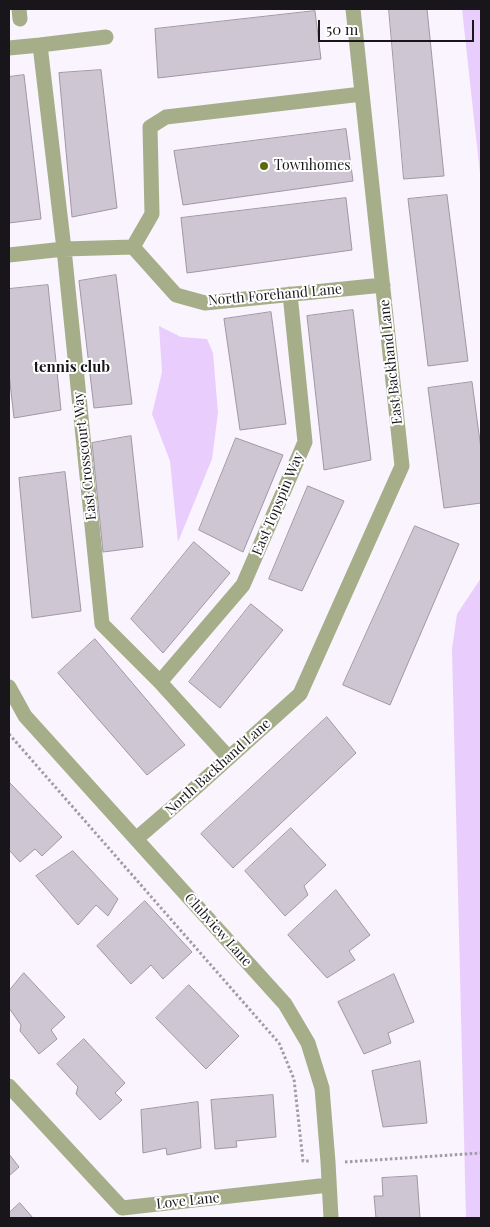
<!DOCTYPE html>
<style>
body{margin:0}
#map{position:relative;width:490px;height:1227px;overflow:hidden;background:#faf4ff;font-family:"Playfair Display",serif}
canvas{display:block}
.frame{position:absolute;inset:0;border:10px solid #18161a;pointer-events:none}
.scale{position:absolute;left:318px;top:20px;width:156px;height:22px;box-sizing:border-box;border:2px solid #18161a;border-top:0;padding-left:6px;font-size:15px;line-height:18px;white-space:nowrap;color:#18161a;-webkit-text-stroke:4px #fff;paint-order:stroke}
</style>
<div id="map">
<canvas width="490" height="1227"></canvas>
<div class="frame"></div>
<div class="scale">50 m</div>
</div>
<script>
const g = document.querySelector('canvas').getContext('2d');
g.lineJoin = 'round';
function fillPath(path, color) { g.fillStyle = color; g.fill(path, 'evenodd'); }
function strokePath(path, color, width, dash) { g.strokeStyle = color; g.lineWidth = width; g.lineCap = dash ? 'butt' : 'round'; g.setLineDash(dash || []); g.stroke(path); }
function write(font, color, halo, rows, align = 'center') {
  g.font = font + ' "Playfair Display",serif'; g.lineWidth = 4; g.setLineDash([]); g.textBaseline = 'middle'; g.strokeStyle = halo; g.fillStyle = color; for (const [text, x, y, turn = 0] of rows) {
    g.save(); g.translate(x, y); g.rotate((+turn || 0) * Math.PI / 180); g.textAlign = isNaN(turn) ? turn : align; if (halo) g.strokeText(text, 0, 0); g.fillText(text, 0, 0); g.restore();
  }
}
fillPath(new Path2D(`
 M 462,9 L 481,9 L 481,183 Z
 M 159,326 L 181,337 L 207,339 L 213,353 L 218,413 L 212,459 L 178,542 L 170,461 L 152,414 L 162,372 Z
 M 481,578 L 481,1218 L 466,1218 L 452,649 L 457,614 Z`), '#e9cdfc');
const building = new Path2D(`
 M 389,9 L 427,9 L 444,176 L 404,179 Z
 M 315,11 L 321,59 L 158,78 L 155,29 Z
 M 101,70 L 117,208 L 72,217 L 59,73 Z
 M 24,75 L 41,219 L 9,223 L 9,77 Z
 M 346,129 L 353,181 L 183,205 L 174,151 Z
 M 447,195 L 468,361 L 428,366 L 408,199 Z
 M 346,198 L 352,250 L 187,273 L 181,218 Z
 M 116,275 L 132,404 L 94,408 L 79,281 Z
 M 48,285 L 61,410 L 14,418 L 9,374 L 9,289 Z
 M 353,310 L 371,460 L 324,470 L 307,316 Z
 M 271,312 L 286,424 L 240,430 L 224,319 Z
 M 472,382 L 481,449 L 481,503 L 444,508 L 428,388 Z
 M 131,436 L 143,547 L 103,552 L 92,443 Z
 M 236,438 L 283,455 L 243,552 L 199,530 Z
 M 65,472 L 81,611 L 32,618 L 19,478 Z
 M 308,486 L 344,501 L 302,591 L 269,579 Z
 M 415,526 L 459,544 L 390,705 L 343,685 Z
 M 194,542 L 230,573 L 163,653 L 131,619 Z
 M 251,604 L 283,630 L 220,708 L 189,682 Z
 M 95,639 L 185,745 L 147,775 L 58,673 Z
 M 327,717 L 356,753 L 233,868 L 201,834 Z
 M 9,782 L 62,837 L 42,856 L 35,849 L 20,862 L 9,850 Z
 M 291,828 L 326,865 L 304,886 L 308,895 L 285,916 L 245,871 Z
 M 73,851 L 118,899 L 108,916 L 96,905 L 78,925 L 36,876 Z
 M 336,890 L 370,935 L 349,951 L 355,960 L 327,978 L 288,935 Z
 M 145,901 L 192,952 L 163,979 L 151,965 L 131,984 L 97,946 Z
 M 24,973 L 65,1017 L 51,1030 L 57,1039 L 39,1054 L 20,1031 L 21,1025 L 9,1008 L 9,991 Z
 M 394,974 L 414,1022 L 388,1033 L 391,1043 L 364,1054 L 338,1002 Z
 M 189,985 L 239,1036 L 206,1069 L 156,1018 Z
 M 84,1039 L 125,1083 L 115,1093 L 122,1100 L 100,1120 L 76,1094 L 78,1087 L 57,1064 Z
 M 420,1061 L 427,1123 L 383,1127 L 372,1071 Z
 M 273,1095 L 276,1137 L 236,1141 L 237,1147 L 215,1149 L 211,1100 Z
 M 198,1102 L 201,1148 L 167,1155 L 166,1148 L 143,1153 L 141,1110 Z
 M 9,1154 L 19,1167 L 9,1176 Z
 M 417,1176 L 420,1218 L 376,1218 L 374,1196 L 383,1196 L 382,1178 Z
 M 20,1203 L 33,1218 L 9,1218 L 9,1213 Z`);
fillPath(building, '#cec7d3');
strokePath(building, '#9f98a4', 1);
strokePath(new Path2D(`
 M 9,734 L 279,1043 L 294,1079 L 303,1161 L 311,1161
 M 345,1162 L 481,1153`), '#a09ca4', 3, [2.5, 2.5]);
strokePath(new Path2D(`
 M 19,9 L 20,19
 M 40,45 L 64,249 L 102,624 L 160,682 L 229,758
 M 9,48 L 40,45 L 106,37
 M 133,247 L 152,214 L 150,127 L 166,117 L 362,94
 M 9,255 L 64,249 L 133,247 L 176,295 L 205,303 L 383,285
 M 160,682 L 243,585 L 305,442 L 290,294
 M 9,687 L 25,716 L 285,1004 L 308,1043 L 322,1088 L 328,1162 L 331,1218
 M 136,839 L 193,790 L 300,694 L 402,466 L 353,9
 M 9,1086 L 122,1208 L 329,1185`), '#a6ae89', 15);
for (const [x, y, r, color] of [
 [264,166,5,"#5d690f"]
]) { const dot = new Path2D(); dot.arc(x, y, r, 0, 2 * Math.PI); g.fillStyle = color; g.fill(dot); strokePath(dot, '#fff', 2); }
write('14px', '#18161a', '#fff', [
 ["Townhomes",274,166]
], 'left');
write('14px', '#18161a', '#fff', [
 ["North Forehand Lane",275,295,-5],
 ["East Backhand Lane",391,362,-96],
 ["East Crosscourt Way",85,456,-96],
 ["East Topspin Way",278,504,-67],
 ["North Backhand Lane",218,767,-42],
 ["Clubview Lane",218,930,48],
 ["Love Lane",188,1201,-6]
]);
write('bold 15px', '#18161a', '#fff', [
 ["tennis club",72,367]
]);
</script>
